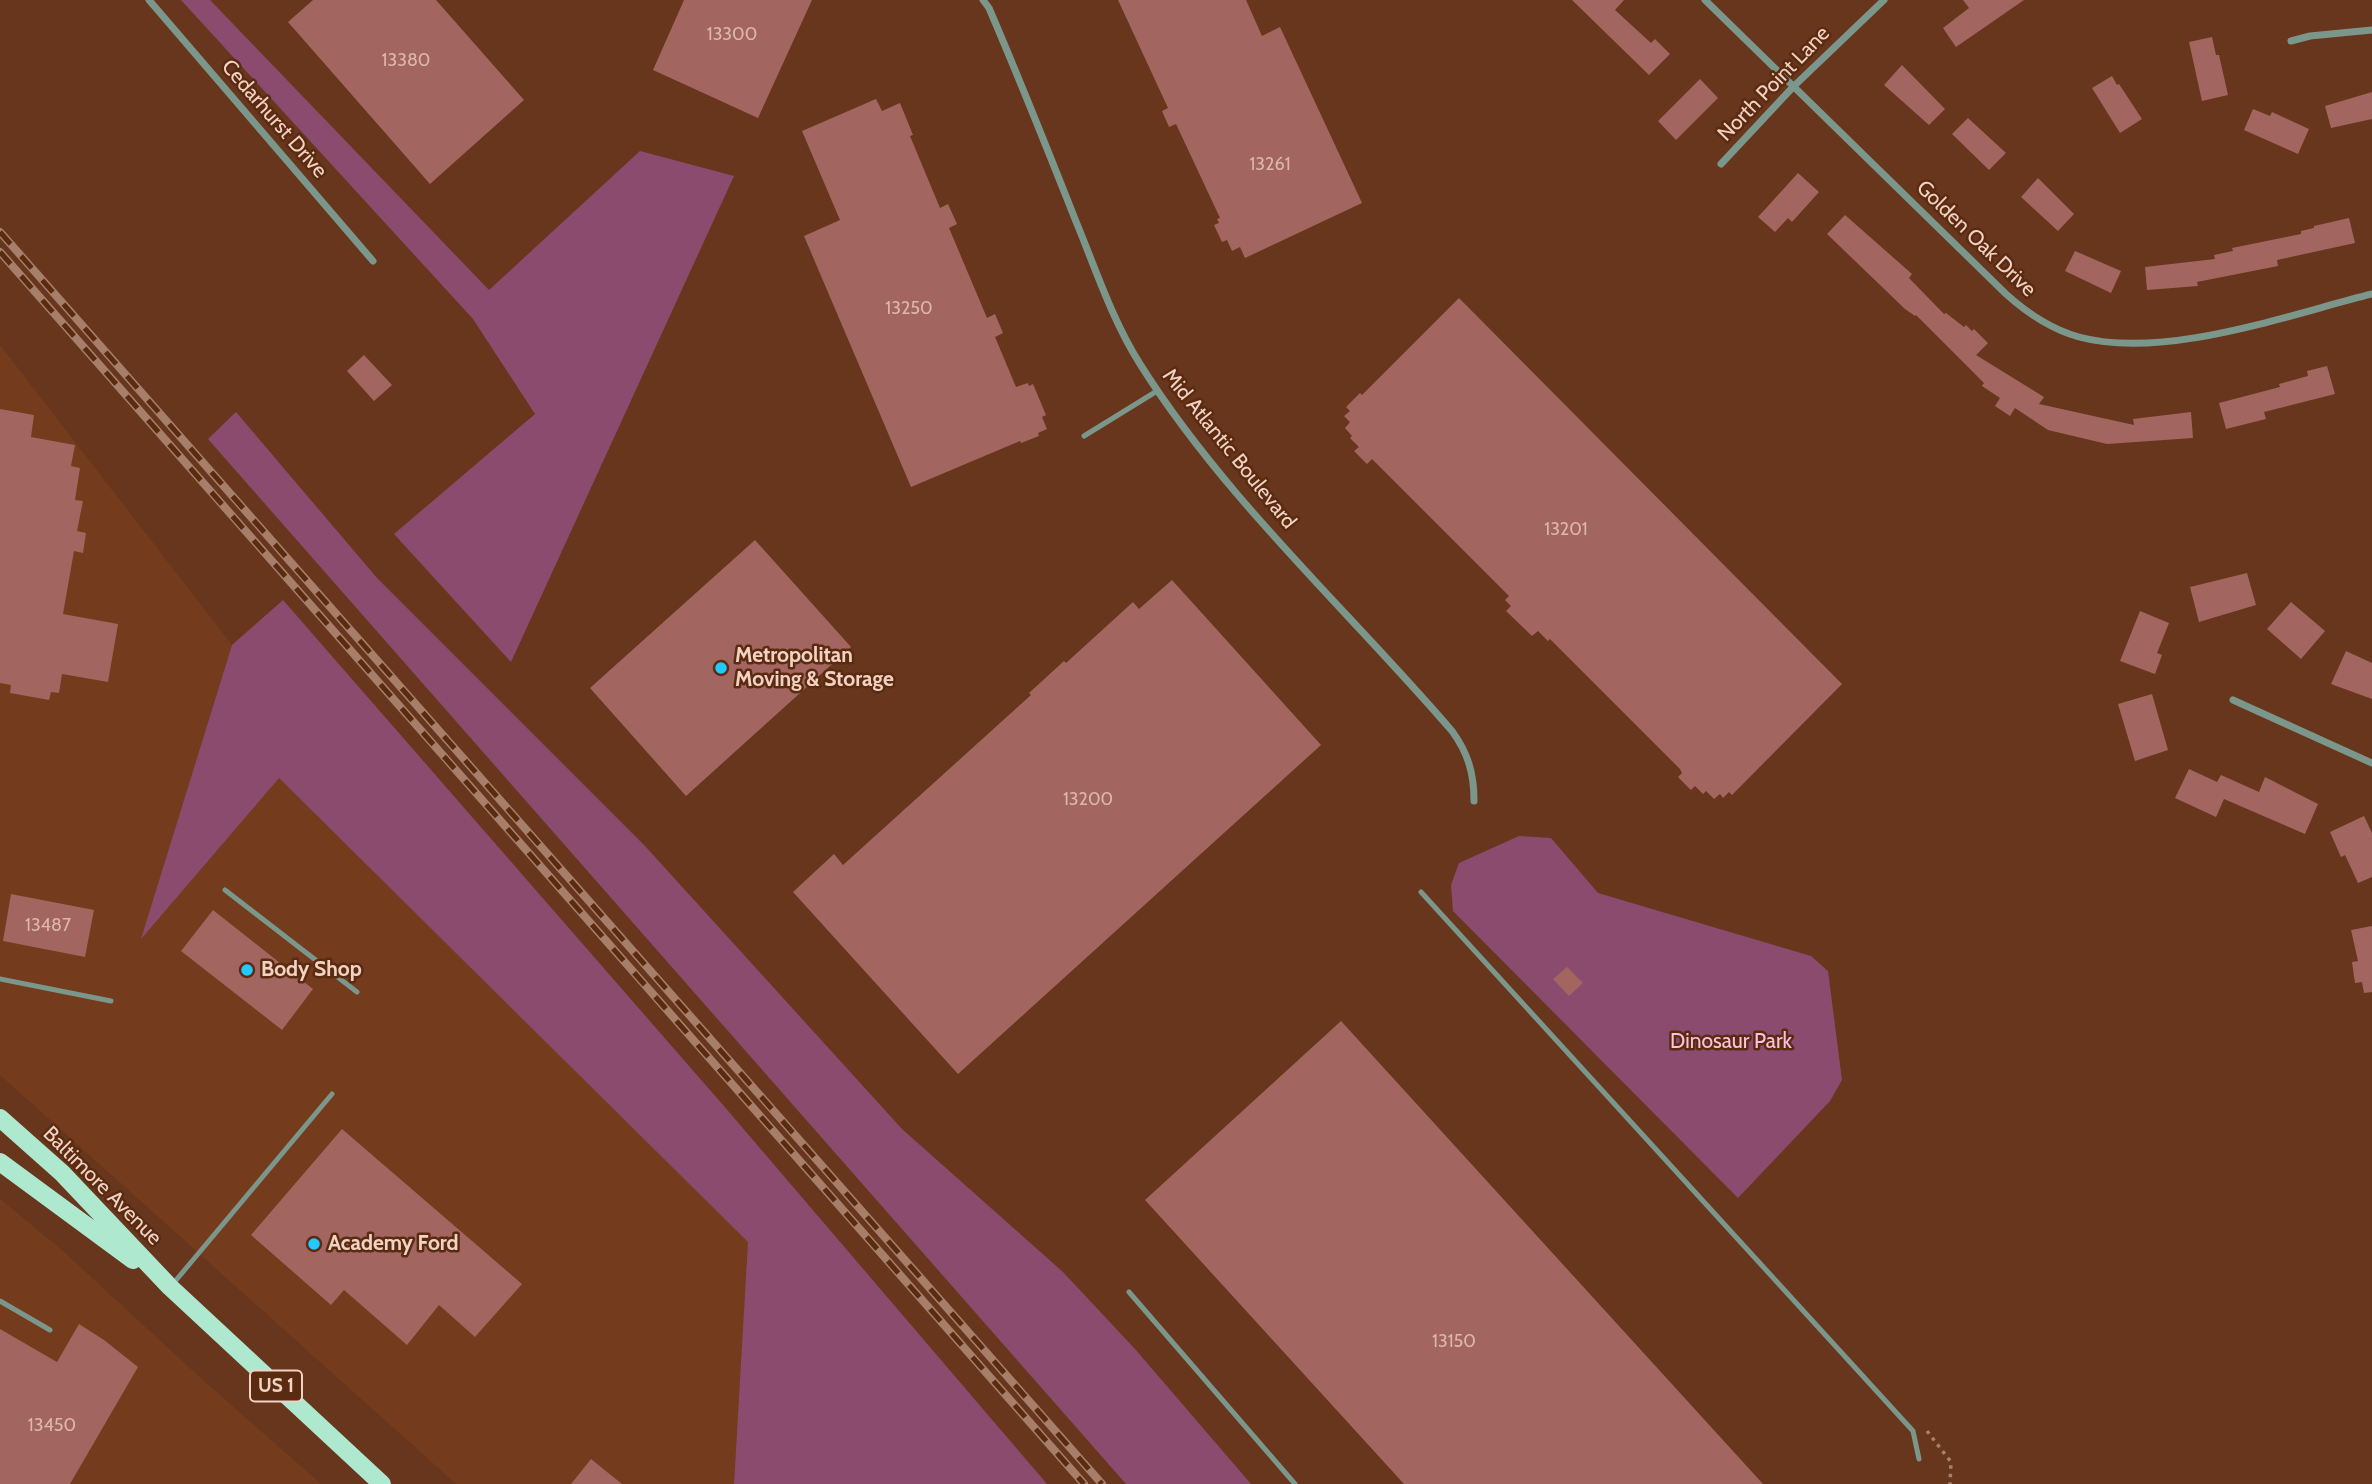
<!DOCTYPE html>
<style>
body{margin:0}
canvas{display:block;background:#67361c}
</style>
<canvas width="2372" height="1484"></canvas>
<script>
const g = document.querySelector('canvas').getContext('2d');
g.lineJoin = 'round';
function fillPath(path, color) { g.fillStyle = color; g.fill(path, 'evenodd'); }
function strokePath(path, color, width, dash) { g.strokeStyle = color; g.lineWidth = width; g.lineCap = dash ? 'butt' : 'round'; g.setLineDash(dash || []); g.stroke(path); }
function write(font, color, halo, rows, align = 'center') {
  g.font = font + ' Cabin,sans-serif'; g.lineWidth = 5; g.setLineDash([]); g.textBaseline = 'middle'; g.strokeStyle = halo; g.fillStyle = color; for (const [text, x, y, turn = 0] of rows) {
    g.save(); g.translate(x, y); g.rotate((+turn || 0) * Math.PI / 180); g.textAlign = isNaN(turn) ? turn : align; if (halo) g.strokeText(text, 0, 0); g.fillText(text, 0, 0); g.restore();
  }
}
fillPath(new Path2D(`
 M 0,345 L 232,645 L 142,937 L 278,777 L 749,1242 L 734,1484 L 456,1484 L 0,1075 Z
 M 0,1199 L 63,1251 L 204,1381 L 321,1484 L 0,1484 Z`), '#743b1d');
fillPath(new Path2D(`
 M 181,0 L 210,0 L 489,290 L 640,151 L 734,176 L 511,662 L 394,534 L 535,414 L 473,319 Z
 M 236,412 L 377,578 L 645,846 L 902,1129 L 1063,1272 L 1135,1349 L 1251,1484 L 1126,1484 L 208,439 Z
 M 283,600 L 723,1105 L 1047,1484 L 734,1484 L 748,1242 L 279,778 L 141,939 L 232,645 Z
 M 1519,836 L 1551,838 L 1598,893 L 1811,956 L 1828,971 L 1842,1080 L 1830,1101 L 1738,1198 L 1453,911 L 1451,885 L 1459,863 Z`), '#8b4b6f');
fillPath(new Path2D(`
 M 313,0 L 436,0 L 524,100 L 430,184 L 288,22 Z
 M 684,0 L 812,0 L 758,118 L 653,70 Z
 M 1118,0 L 1246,0 L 1262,36 L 1280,27 L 1362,203 L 1245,258 L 1240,247 L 1232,251 L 1227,240 L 1222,242 L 1214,225 L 1219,223 L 1217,219 L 1220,218 L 1176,124 L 1169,127 L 1162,111 L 1168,108 Z
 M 1572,0 L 1624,0 L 1615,10 L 1651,43 L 1655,39 L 1670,54 L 1649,75 Z
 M 1963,0 L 2024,0 L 1956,47 L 1943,28 L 1969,8 Z
 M 2212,37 L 2216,55 L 2219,55 L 2228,95 L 2202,101 L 2189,42 Z
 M 1902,65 L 1945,109 L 1929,125 L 1884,85 Z
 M 2112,76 L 2117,85 L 2119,84 L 2142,119 L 2120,133 L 2092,88 Z
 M 1700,79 L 1718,98 L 1676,140 L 1658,121 Z
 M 2372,92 L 2372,119 L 2331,128 L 2325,106 Z
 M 876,99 L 882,111 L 900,103 L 913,135 L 910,136 L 940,208 L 948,204 L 957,224 L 949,228 L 987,318 L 995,314 L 1003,333 L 995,337 L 1016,387 L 1028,383 L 1029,386 L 1033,384 L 1046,415 L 1042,417 L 1047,429 L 1038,433 L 1039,436 L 1021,443 L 1020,441 L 911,487 L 804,236 L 840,220 L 802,131 Z
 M 2253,109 L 2270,116 L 2272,112 L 2309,129 L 2298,154 L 2244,130 Z
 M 1968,118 L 2006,153 L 1989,170 L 1952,134 Z
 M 1798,173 L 1819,192 L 1792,222 L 1788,218 L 1775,232 L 1758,217 Z
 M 2038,178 L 2074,214 L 2058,231 L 2021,197 Z
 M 1845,215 L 1912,274 L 1909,278 L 1944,314 L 1946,313 L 1964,327 L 1966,325 L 1972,331 L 1974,329 L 1988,343 L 1976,355 L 2044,397 L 2039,404 L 2134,425 L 2133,419 L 2191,412 L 2193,438 L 2107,444 L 2048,430 L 2015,408 L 2010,416 L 1995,406 L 2000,398 L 1982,386 L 1984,383 L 1916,315 L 1915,316 L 1905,309 L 1827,234 Z
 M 2349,218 L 2355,243 L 2277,260 L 2278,266 L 2197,282 L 2198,286 L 2147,290 L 2145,267 L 2215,259 L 2214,255 L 2233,251 L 2232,248 L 2301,234 L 2301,231 L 2314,228 L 2314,226 Z
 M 2075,251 L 2121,271 L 2111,293 L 2065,271 Z
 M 1459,298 L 1842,684 L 1732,795 L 1729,792 L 1723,798 L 1720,794 L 1714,799 L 1706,791 L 1703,794 L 1695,786 L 1691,790 L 1678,777 L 1682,773 L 1680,769 L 1550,639 L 1548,641 L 1538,631 L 1532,636 L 1506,611 L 1511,606 L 1505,600 L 1509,596 L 1372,459 L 1367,464 L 1354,451 L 1359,447 L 1350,438 L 1352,436 L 1345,428 L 1350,422 L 1344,416 L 1350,411 L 1346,407 L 1360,393 L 1362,395 Z
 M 364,355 L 392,385 L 374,401 L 347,371 Z
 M 2327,366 L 2335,394 L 2264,412 L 2266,419 L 2226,429 L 2219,403 L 2280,387 L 2279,384 L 2308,376 L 2307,371 Z
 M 0,409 L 34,415 L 31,437 L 75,445 L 71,466 L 80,468 L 75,500 L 83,501 L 77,531 L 86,533 L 83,553 L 74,551 L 63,614 L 118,624 L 108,682 L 62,674 L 59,693 L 51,692 L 49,700 L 10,693 L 11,685 L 0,683 Z
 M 755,540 L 851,647 L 686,796 L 590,688 Z
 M 2247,573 L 2256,605 L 2199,622 L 2190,587 Z
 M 1172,580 L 1321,745 L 958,1074 L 793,892 L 834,854 L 843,865 L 1031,695 L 1029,693 L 1064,661 L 1066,663 L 1133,602 L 1139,609 Z
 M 2291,602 L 2325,631 L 2301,659 L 2267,629 Z
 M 2140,611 L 2169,623 L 2157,653 L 2162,655 L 2155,674 L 2120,661 Z
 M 2346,651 L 2372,663 L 2372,699 L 2331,684 Z
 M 2152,694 L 2168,750 L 2135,761 L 2118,704 Z
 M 2189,769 L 2217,782 L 2221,775 L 2259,792 L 2265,777 L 2318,804 L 2305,834 L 2224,799 L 2216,817 L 2175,798 Z
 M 2364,816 L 2372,833 L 2372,877 L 2358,883 L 2345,855 L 2341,857 L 2330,832 Z
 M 11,894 L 94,910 L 85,957 L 3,941 Z
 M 213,910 L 313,989 L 282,1030 L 181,951 Z
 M 2372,926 L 2372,992 L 2364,993 L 2362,982 L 2355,983 L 2352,962 L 2358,961 L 2351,930 Z
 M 1567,967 L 1583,983 L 1569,996 L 1553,979 Z
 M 1341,1021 L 1763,1484 L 1404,1484 L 1145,1200 Z
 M 342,1129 L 522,1284 L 475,1337 L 439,1305 L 407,1345 L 344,1290 L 331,1305 L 251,1235 Z
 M 79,1324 L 104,1340 L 138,1367 L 70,1484 L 0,1484 L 0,1329 L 57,1362 Z
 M 591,1459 L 622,1484 L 571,1484 Z`), '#a2655f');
strokePath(new Path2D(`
 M 1927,1431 L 1951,1462 L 1950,1484`), '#a87f6b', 3.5, [3.5, 5]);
strokePath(new Path2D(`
 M 1084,436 L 1157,391
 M 225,890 L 357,992
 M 1421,892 L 1913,1431 L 1919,1459
 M 0,979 L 111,1001
 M 172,1285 L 332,1094
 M 1129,1292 L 1295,1484
 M 0,1301 L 50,1330`), '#7b978b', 5);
strokePath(new Path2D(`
 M 149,0 L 373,261
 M 983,0 L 989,8 C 1019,78 1047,148 1075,219 C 1095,267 1112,320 1140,364 C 1224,498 1349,611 1452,731 C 1468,753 1474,773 1474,801
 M 1705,0 L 2006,294 C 2027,313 2050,329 2079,337 C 2165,360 2287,315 2372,294
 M 2291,41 L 2310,36 L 2372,30
 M 1721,164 L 1793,87 L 1884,0
 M 2233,700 L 2372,763`), '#7b978b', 7);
strokePath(new Path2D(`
 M 0,1118 L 62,1173 L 170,1287 L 382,1484
 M 0,1162 L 133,1260`), '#aee8cf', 18);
const rail = new Path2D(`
 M 0,232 L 1102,1484
 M 0,252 L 1084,1484`);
strokePath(rail, '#a67e69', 8);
strokePath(rail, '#5b2b11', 5, [16]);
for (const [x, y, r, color] of [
 [721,668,7,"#22c9fe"],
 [247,970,7,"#22c9fe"],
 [314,1244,7,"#22c9fe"]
]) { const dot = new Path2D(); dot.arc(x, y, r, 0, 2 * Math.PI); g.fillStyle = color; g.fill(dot); strokePath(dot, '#5b2b11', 2.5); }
write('18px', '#ddb7aa', null, [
 ["13300",732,35],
 ["13380",406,61],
 ["13261",1270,165],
 ["13250",909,309],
 ["13201",1566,530],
 ["13200",1088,800],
 ["13487",48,926],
 ["13150",1454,1342],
 ["13450",52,1426]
]);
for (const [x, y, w] of [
 [276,1386,52]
]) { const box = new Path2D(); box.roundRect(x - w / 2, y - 15.5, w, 31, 5); g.fillStyle = '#5b2b11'; g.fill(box); strokePath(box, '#f1d2c3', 2); }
write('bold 19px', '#f1d2c3', null, [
 ["US 1",276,1386]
]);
write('21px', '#f1d2c3', '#5b2b11', [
 ["North Point Lane",1774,84,-46],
 ["Cedarhurst Drive",274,119,49],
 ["Golden Oak Drive",1976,239,44],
 ["Mid Atlantic Boulevard",1229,449,51],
 ["Baltimore Avenue",102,1186,45]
]);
write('bold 21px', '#f1d2c3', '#5b2b11', [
 ["Metropolitan",735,656],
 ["Moving & Storage",735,680],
 ["Body Shop",261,970],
 ["Academy Ford",328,1244]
], 'left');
write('21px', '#fcc0df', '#5b2b11', [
 ["Dinosaur Park",1731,1042]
]);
</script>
